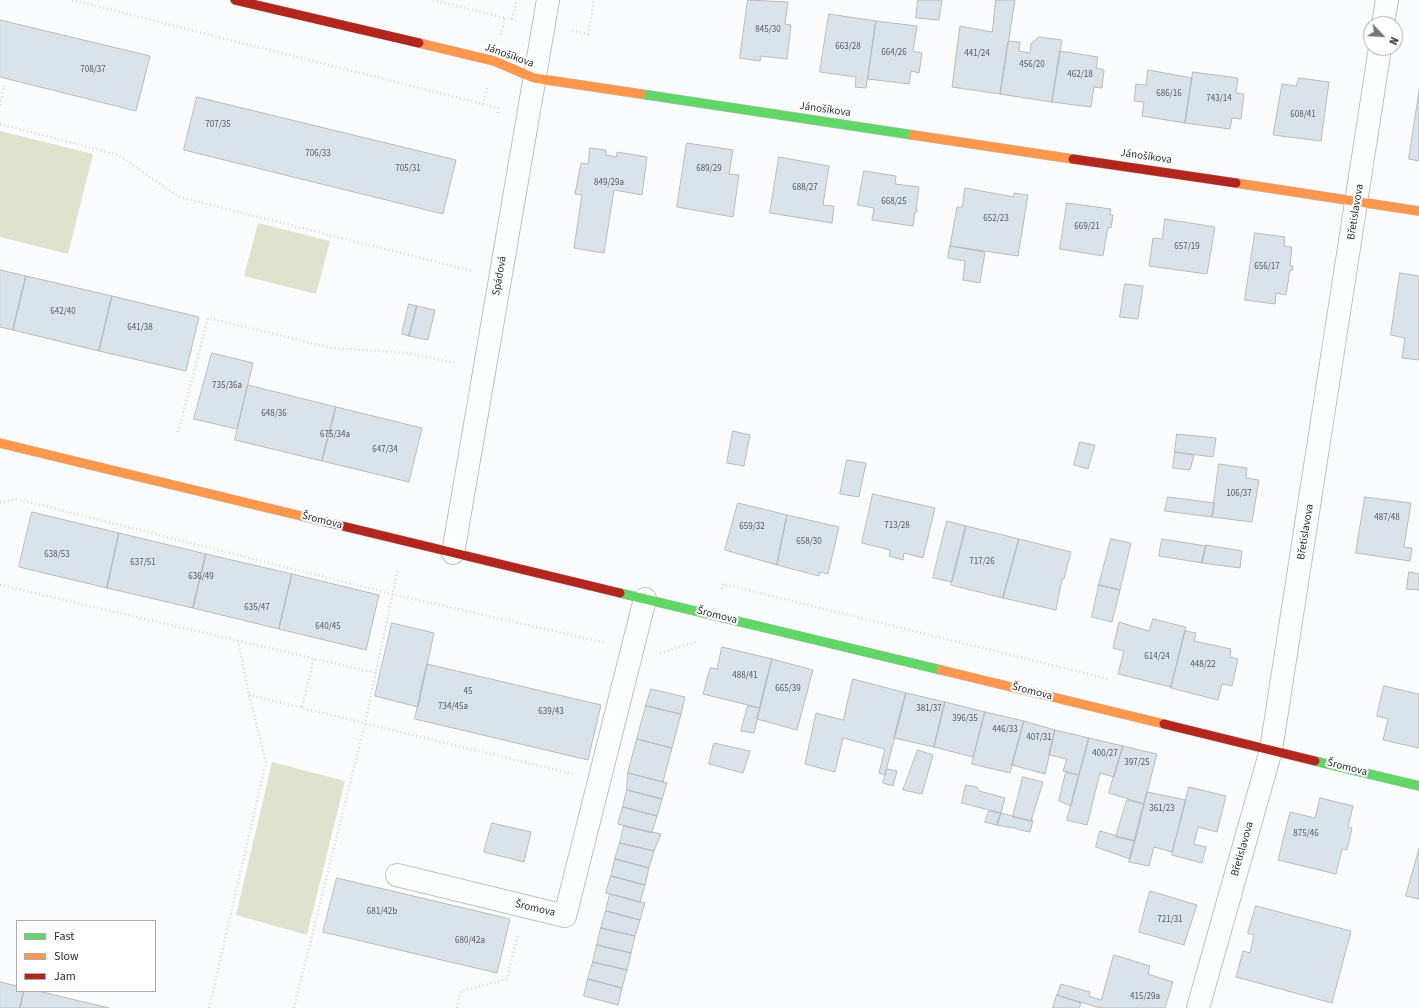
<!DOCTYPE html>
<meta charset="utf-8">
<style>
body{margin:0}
#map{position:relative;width:1419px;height:1008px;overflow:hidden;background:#fafcfd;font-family:"Source Sans 3",sans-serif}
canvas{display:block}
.legend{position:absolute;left:16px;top:920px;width:140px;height:72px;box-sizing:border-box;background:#fff;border:1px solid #aaabac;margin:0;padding:5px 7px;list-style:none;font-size:12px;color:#2b2d30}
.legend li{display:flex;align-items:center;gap:8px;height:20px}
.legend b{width:20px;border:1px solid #aaabac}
.north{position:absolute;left:1363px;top:16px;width:40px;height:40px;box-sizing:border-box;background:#fff;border:1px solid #aaabac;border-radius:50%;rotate:115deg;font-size:11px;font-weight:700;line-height:16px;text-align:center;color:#2b2d30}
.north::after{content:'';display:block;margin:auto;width:14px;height:18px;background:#737578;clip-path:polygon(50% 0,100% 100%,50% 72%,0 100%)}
</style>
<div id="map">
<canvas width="1419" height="1008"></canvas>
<ul class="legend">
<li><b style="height:5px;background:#63d668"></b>Fast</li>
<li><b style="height:5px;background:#ff974d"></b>Slow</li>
<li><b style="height:5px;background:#b3261e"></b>Jam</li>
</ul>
<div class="north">N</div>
</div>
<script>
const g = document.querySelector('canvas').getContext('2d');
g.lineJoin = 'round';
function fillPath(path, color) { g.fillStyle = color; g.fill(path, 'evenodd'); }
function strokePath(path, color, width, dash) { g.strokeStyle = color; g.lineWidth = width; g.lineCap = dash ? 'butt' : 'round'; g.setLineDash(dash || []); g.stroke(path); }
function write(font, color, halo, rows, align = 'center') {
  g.font = font + ' "Source Sans 3",sans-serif'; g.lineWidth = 4; g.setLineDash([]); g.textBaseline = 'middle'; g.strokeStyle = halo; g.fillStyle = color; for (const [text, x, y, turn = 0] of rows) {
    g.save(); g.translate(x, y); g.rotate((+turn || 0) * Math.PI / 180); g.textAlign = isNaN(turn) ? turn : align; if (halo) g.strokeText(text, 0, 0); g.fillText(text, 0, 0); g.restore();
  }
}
fillPath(new Path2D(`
 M 0,131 L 93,154 L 68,254 L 0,237 Z
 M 258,223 L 330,241 L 316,294 L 244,276 Z
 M 272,762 L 345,781 L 307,935 L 236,915 Z`), '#dfe2cd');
const building = new Path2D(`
 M 748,0 L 788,2 L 785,24 L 791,25 L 787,59 L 761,56 L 760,61 L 740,58 Z
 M 918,0 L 942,0 L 939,20 L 916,18 Z
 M 996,0 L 1015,0 L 1000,94 L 952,87 L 960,26 L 992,32 Z
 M 829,14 L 876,21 L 866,88 L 855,87 L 856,77 L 820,72 Z
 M 0,20 L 150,56 L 136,111 L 0,77 Z
 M 876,21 L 917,26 L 913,51 L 922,53 L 919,73 L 911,71 L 909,84 L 868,79 Z
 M 1039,37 L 1062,40 L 1052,102 L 1000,94 L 1008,41 L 1020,42 L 1019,51 L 1030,53 L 1031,44 Z
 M 1060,51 L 1098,57 L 1096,68 L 1104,70 L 1102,88 L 1094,87 L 1091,107 L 1052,102 Z
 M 1148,70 L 1192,78 L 1185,123 L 1142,116 L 1144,102 L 1134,101 L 1136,84 L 1146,85 Z
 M 1193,72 L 1238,78 L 1236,93 L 1244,94 L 1241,119 L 1232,118 L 1230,129 L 1185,123 Z
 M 1299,78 L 1329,82 L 1321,141 L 1273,135 L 1282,84 L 1296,86 Z
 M 1419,91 L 1419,161 L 1409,159 Z
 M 197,97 L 456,160 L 443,214 L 184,150 Z
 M 687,143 L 733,150 L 729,174 L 739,175 L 733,217 L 677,207 Z
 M 590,148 L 606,150 L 606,155 L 617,157 L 617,152 L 647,157 L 642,195 L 614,190 L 604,253 L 574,248 L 582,195 L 575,194 L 581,163 L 588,164 Z
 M 779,157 L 829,166 L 823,205 L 834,206 L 832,223 L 770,213 Z
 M 864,171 L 896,176 L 895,184 L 919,187 L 916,209 L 917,209 L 917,212 L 915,212 L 913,226 L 872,220 L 874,208 L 858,205 Z
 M 965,188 L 1014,197 L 1014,193 L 1028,195 L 1018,256 L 950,246 L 957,207 L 962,207 Z
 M 1067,203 L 1111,209 L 1110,215 L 1113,215 L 1111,228 L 1108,227 L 1103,256 L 1060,249 Z
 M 1165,219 L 1215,227 L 1207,274 L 1149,266 L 1153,238 L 1162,239 Z
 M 1255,233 L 1285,237 L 1284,246 L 1292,247 L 1290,266 L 1293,266 L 1292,271 L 1290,270 L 1286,295 L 1276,293 L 1275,304 L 1245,300 Z
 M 950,246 L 985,252 L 980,283 L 963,280 L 965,261 L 948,258 Z
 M 0,270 L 26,276 L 13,330 L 0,327 Z
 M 1400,273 L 1419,276 L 1419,360 L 1402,358 L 1405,338 L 1391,335 Z
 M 26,276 L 112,296 L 99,351 L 13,330 Z
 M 1125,284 L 1143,286 L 1138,319 L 1120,317 Z
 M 112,296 L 199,317 L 186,371 L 99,351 Z
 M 409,304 L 417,306 L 409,336 L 402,334 Z
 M 417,306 L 435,310 L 428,340 L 409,336 Z
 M 212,353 L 253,363 L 237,429 L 194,419 Z
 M 248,385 L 336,407 L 322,461 L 235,440 Z
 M 336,407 L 422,428 L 409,482 L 322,461 Z
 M 733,431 L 750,435 L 744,466 L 727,463 Z
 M 1177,434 L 1216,438 L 1213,457 L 1175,452 Z
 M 1080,442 L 1095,445 L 1088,469 L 1074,465 Z
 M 1175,452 L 1194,455 L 1190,470 L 1173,468 Z
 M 847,460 L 866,463 L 859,497 L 840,494 Z
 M 1219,464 L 1247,468 L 1246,478 L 1259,480 L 1252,522 L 1212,517 Z
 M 873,494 L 935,508 L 923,558 L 904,553 L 903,560 L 889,556 L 890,550 L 862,543 Z
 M 1168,497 L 1215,503 L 1212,517 L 1165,511 Z
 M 1365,497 L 1411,503 L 1404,547 L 1412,548 L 1410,561 L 1356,553 Z
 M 738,503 L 787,515 L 777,565 L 725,550 Z
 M 32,512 L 119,533 L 107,588 L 19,567 Z
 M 787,515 L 839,527 L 828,574 L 820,572 L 819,576 L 777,565 Z
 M 947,521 L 966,526 L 952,582 L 933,578 Z
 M 966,526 L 1019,539 L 1003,598 L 951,585 Z
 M 119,533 L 206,554 L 193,608 L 107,588 Z
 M 1019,539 L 1071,552 L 1064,579 L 1062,579 L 1056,610 L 1003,598 Z
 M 1111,539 L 1131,543 L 1120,590 L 1099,585 Z
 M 1162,539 L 1206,546 L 1202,563 L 1159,556 Z
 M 1206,545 L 1242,551 L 1240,568 L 1202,563 Z
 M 206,554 L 292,574 L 279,629 L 193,608 Z
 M 1409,572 L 1419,574 L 1419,590 L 1407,589 Z
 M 292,574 L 379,595 L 366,650 L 279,629 Z
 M 1099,585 L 1120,590 L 1112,622 L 1092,617 Z
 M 1153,619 L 1186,627 L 1171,687 L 1118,674 L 1124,651 L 1113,648 L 1119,622 L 1149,631 Z
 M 392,623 L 434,633 L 418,707 L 375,696 Z
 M 1185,631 L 1196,633 L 1194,641 L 1231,649 L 1230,657 L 1238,659 L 1232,686 L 1222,684 L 1218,700 L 1171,688 Z
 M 722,647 L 772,659 L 760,708 L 703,694 L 710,668 L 717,669 Z
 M 772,659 L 813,670 L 797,730 L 757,719 Z
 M 427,664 L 601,705 L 588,760 L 415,719 Z
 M 853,679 L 906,693 L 885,775 L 879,773 L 885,749 L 843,738 L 835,772 L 805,764 L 816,713 L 843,720 Z
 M 1384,686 L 1419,694 L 1419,748 L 1383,740 L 1388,719 L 1377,716 Z
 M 651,689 L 685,697 L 681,714 L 646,706 Z
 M 906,693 L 945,702 L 934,747 L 894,738 Z
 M 945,702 L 985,712 L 973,757 L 934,747 Z
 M 646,706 L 681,714 L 672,748 L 637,739 Z
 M 748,706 L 760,708 L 754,733 L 741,731 Z
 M 985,712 L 1024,721 L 1010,773 L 972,764 Z
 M 1024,721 L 1055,730 L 1045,774 L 1012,765 Z
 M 1055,730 L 1089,738 L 1079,775 L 1063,771 L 1067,759 L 1049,755 Z
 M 1089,738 L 1123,746 L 1114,777 L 1100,773 L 1087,825 L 1067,820 Z
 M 637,739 L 672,748 L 663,782 L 628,773 Z
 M 714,743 L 750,751 L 743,773 L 709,764 Z
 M 1123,746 L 1157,754 L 1144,804 L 1109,793 Z
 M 918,750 L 933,755 L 922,794 L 903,790 Z
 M 887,769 L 897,771 L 893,786 L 883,783 Z
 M 1066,772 L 1079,775 L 1071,806 L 1059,801 Z
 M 628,773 L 667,783 L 662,799 L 627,790 Z
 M 1023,777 L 1043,782 L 1031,821 L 1013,817 Z
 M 966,785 L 977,787 L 979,791 L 1005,798 L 1001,813 L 962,803 Z
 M 1189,787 L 1226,796 L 1217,832 L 1198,827 L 1194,844 L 1206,847 L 1202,863 L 1172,855 Z
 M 627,790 L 662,799 L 657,816 L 623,807 Z
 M 1147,792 L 1186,800 L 1172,852 L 1154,847 L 1149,866 L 1129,862 Z
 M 1320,798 L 1353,806 L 1348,827 L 1352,828 L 1347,850 L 1342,849 L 1336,874 L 1278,860 L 1290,812 L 1315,818 Z
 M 1127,800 L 1144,804 L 1135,841 L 1116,837 Z
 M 623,807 L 657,816 L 652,833 L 618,824 Z
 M 989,811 L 1001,813 L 997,825 L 985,822 Z
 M 1001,813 L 1031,821 L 1033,820 L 1030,832 L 1016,829 L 1014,827 L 1013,828 L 997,825 Z
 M 492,823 L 531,832 L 524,862 L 484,852 Z
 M 624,826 L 661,834 L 654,851 L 620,843 Z
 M 1100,831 L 1135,841 L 1130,859 L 1096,847 Z
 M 620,843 L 654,851 L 649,868 L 615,859 Z
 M 1419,849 L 1419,899 L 1406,896 Z
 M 615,859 L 649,868 L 645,885 L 611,876 Z
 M 611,876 L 645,885 L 640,902 L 606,893 Z
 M 337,878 L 510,919 L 497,973 L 323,932 Z
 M 1150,891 L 1197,905 L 1184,945 L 1139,932 Z
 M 610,894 L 645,903 L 640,920 L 606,911 Z
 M 1256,906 L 1351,931 L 1332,1003 L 1236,977 L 1243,951 L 1250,953 L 1254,935 L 1248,933 Z
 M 606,911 L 640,920 L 635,936 L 601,928 Z
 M 601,928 L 635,936 L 631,953 L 597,945 Z
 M 597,945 L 631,953 L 627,970 L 593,962 Z
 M 1114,955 L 1150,966 L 1148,974 L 1173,982 L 1165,1008 L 1100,1008 L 1057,995 L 1061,984 L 1090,992 L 1089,996 L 1101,1000 Z
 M 593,962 L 627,970 L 622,988 L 588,979 Z
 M 588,979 L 622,988 L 618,1005 L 584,996 Z
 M 0,982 L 17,986 L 17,991 L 24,991 L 20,1008 L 0,1008 Z
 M 24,991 L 38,991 L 109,1008 L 20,1008 Z
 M 1057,995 L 1081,1003 L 1079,1008 L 1053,1008 Z`);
fillPath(building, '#dbe3ea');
strokePath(building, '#b8babc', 1);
const street = new Path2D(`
 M 1383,24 L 1387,0
 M 453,553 L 548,0
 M 397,875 L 565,916 L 645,599
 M 1198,1008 L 1271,750 L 1380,48`);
const fast = new Path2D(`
 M 641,94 L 913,135
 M 620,593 L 941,670
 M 1315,761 L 1419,786`);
const slow = new Path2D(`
 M 419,43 L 494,61 L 534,78 L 641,94
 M 913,135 L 1073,159
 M 1236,183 L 1419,211
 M 0,443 L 326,522
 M 941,670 L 1164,724`);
const jam = new Path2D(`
 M 235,0 L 419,43
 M 1073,159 L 1236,183
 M 326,522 L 620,593
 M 1164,724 L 1315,761`);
strokePath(street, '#bfc1c2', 24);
strokePath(fast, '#bfc1c2', 10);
strokePath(slow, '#bfc1c2', 10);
strokePath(jam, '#bfc1c2', 10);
strokePath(new Path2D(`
 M 72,0 L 483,104
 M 433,0 L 505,18
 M 512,19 L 517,0
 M 572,31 L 588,34 L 594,0
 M 501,35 L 505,18 L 516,20
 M 487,88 L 483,104 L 498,108 L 498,113
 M 0,105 L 4,85
 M 0,124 L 118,155 L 179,197 L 472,271
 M 178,432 L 208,318 L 332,348 L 408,353 L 456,363
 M 0,502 L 17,499 L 392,594 L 606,643
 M 0,585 L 376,673
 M 722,589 L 723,584 L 1108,679
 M 660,653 L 697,642
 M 249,695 L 573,774
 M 302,707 L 314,659
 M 209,1008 L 266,762 L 249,695 L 238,641
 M 294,1008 L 365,723 L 398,569
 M 457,1008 L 461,991 L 507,979 L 518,934`), '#d7d7d8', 2.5, [1, 3]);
strokePath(street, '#feffff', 22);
strokePath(fast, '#63d668', 9);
strokePath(slow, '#ff974d', 9);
strokePath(jam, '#b3261e', 9);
write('9px', '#575a5e', null, [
 ["845/30",768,30],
 ["663/28",848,47],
 ["664/26",894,53],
 ["441/24",977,54],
 ["456/20",1032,65],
 ["708/37",93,70],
 ["462/18",1080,75],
 ["686/16",1169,94],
 ["743/14",1219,99],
 ["608/41",1303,115],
 ["707/35",218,125],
 ["706/33",318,154],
 ["705/31",408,169],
 ["689/29",709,169],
 ["849/29a",609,183],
 ["688/27",805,188],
 ["668/25",894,202],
 ["652/23",996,219],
 ["669/21",1087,227],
 ["657/19",1187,247],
 ["656/17",1267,267],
 ["642/40",63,312],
 ["641/38",140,328],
 ["735/36a",227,386],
 ["648/36",274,414],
 ["675/34a",335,435],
 ["647/34",385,450],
 ["106/37",1239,494],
 ["487/48",1387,518],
 ["713/28",897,526],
 ["659/32",752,527],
 ["658/30",809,542],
 ["638/53",57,555],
 ["717/26",982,562],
 ["637/51",143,563],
 ["636/49",201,577],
 ["635/47",257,608],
 ["640/45",328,627],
 ["614/24",1157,657],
 ["448/22",1203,665],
 ["488/41",745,676],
 ["665/39",788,689],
 ["45",468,692],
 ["734/45a",453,707],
 ["381/37",929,709],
 ["639/43",551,712],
 ["396/35",965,719],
 ["446/33",1005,730],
 ["407/31",1039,738],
 ["400/27",1105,754],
 ["397/25",1137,763],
 ["361/23",1162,809],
 ["875/46",1306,834],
 ["681/42b",382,912],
 ["721/31",1170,920],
 ["680/42a",470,941],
 ["415/29a",1145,997]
]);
write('11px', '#2b2d30', '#fff', [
 ["Jánošíkova",509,56,20],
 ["Jánošíkova",825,110,8],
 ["Jánošíkova",1146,157,8],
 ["Břetislavova",1356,212,-81],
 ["Spádová",500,276,-80],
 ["Šromova",322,521,14],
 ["Břetislavova",1306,532,-81],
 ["Šromova",717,616,14],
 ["Šromova",1032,692,14],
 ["Šromova",1347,768,14],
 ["Břetislavova",1243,849,-74],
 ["Šromova",535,909,13]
]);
</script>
